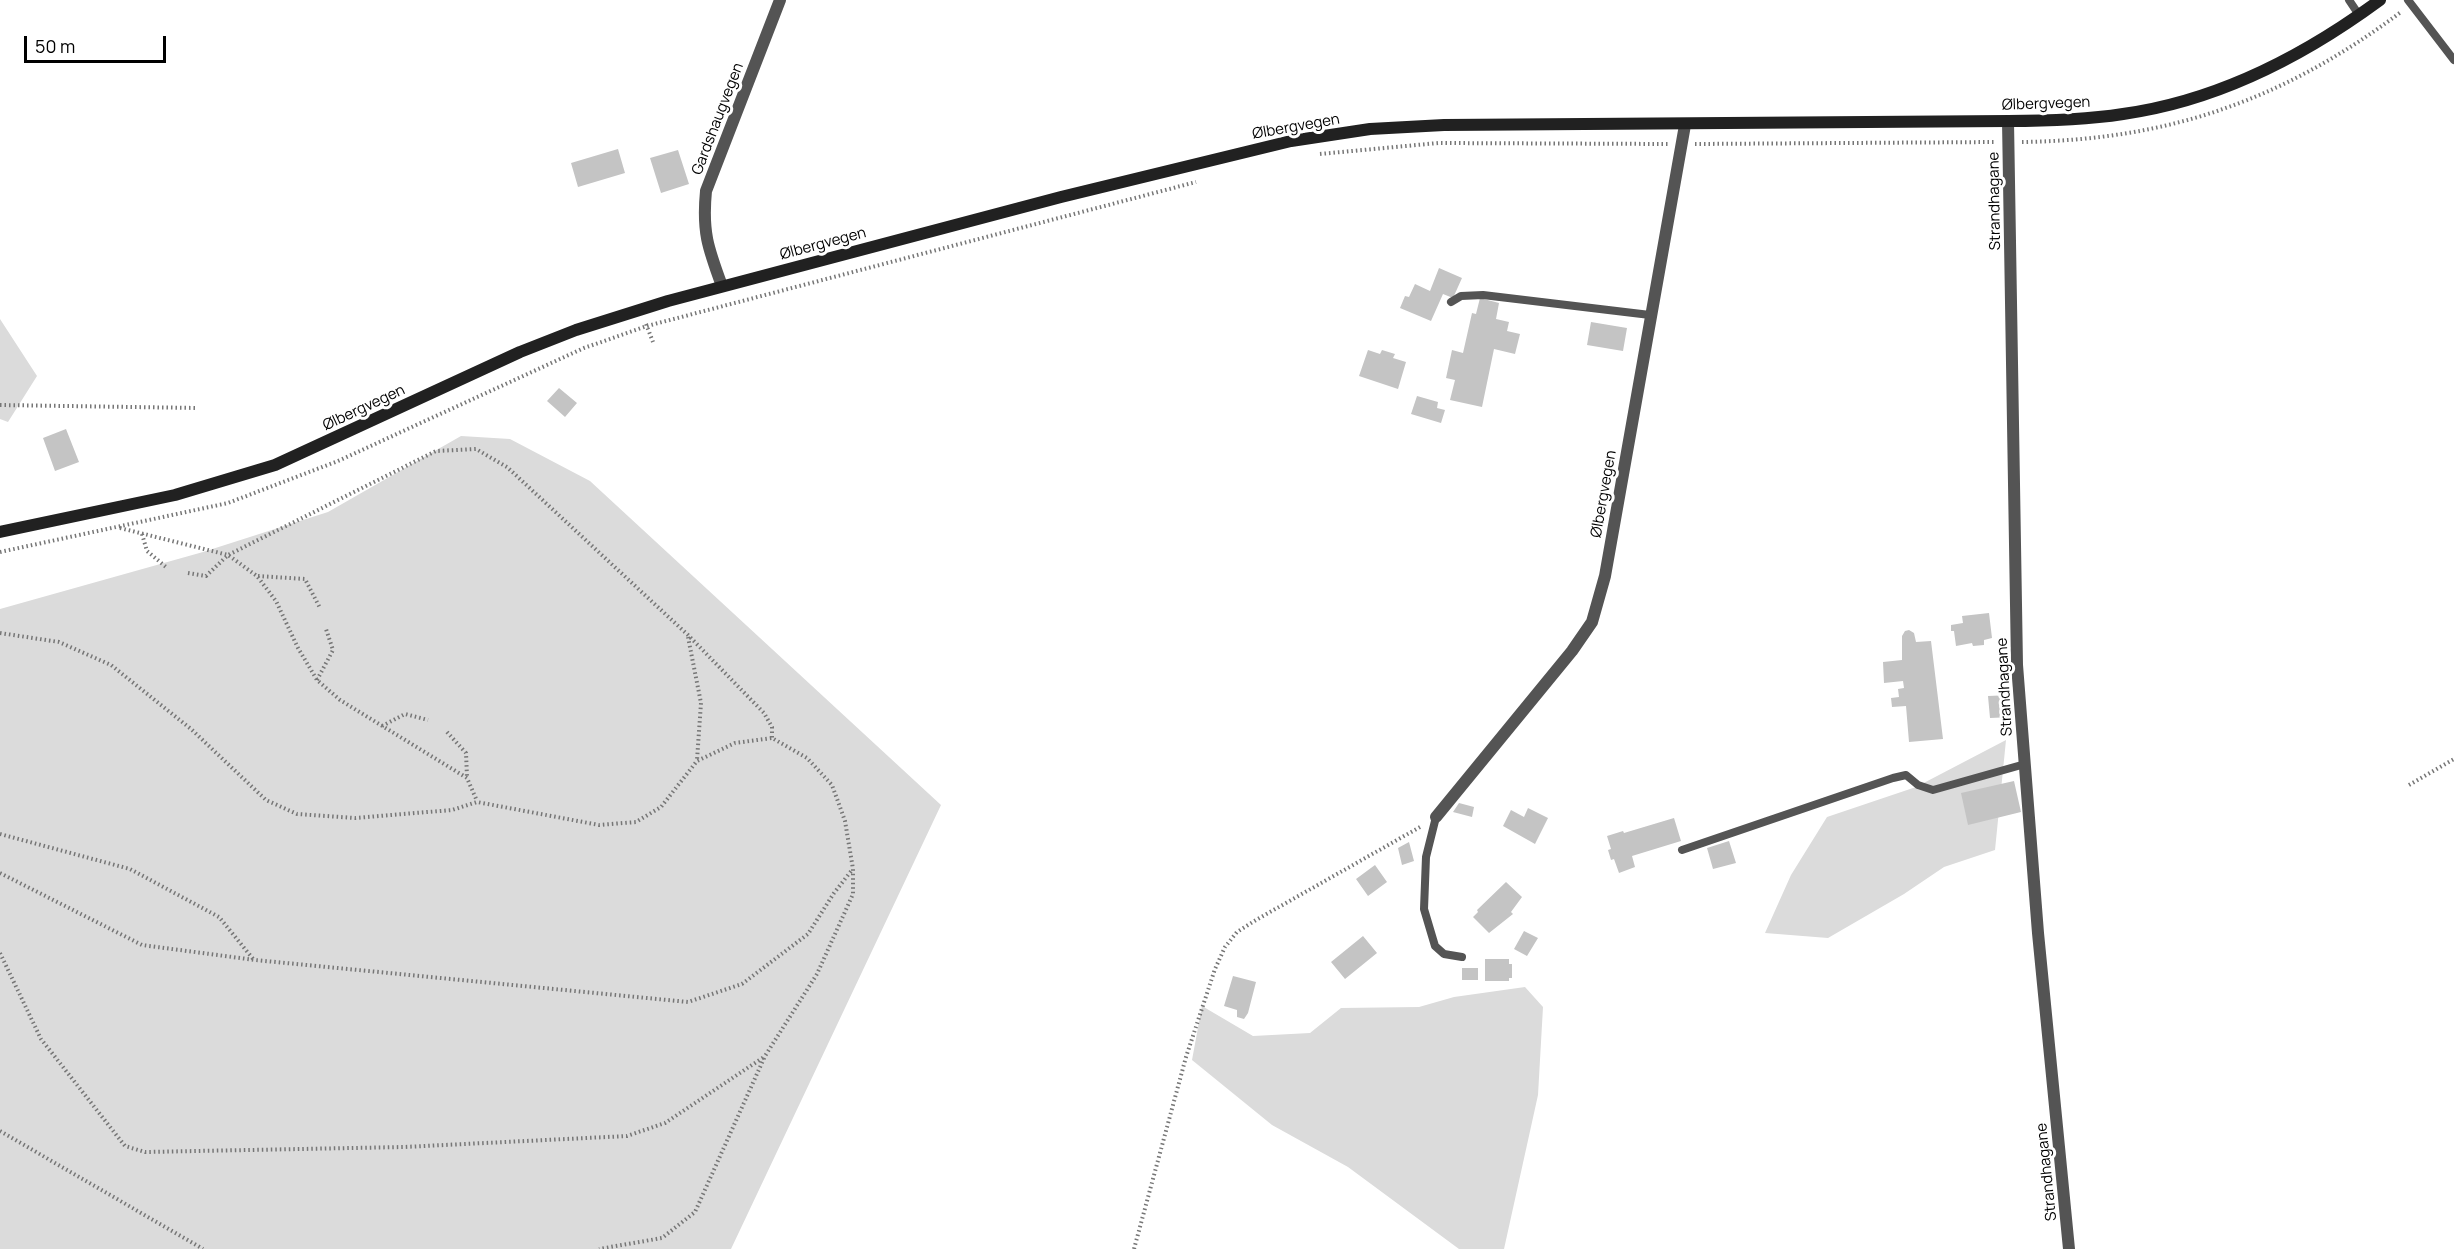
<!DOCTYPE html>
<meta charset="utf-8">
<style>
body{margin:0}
#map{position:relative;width:2454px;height:1249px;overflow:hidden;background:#fff;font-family:Manrope,sans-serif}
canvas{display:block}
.scale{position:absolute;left:24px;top:36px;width:142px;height:27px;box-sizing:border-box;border:3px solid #000;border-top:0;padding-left:8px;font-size:18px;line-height:21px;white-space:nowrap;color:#000;-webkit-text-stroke:4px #fff;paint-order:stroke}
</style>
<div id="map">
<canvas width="2454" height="1249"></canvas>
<div class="scale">50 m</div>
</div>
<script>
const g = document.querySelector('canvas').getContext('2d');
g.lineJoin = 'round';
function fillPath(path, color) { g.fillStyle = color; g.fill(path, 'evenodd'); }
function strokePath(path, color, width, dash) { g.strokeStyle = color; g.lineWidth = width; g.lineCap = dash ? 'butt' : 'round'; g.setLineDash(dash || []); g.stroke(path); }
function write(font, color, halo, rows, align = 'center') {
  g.font = font + ' Manrope,sans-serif'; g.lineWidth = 6; g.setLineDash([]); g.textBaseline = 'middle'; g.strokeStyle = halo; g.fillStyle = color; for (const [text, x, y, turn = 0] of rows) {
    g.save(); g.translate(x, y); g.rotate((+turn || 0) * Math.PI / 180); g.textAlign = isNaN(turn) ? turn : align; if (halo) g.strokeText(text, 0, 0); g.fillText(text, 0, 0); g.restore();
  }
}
fillPath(new Path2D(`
 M 0,319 L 37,376 L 8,422 L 0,419 Z
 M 461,436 L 510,439 L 590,481 L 941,805 L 731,1249 L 0,1249 L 0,609 L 203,552 L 328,512 Z
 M 2006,740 L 1995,850 L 1944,867 L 1904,894 L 1828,938 L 1765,933 L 1791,875 L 1827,817 L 1916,787 Z
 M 1525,987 L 1543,1007 L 1538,1095 L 1504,1249 L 1459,1249 L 1348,1167 L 1272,1125 L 1192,1060 L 1202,1006 L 1253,1036 L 1310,1033 L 1341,1008 L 1419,1007 L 1454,997 Z`), '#dbdbdb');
fillPath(new Path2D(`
 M 618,149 L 625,173 L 578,187 L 571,163 Z
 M 678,150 L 689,184 L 661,193 L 650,158 Z
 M 1439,268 L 1462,278 L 1453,298 L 1443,294 L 1431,321 L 1400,308 L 1405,296 L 1409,297 L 1415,284 L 1430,291 Z
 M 1480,298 L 1499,303 L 1496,319 L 1509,322 L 1507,331 L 1520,334 L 1515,354 L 1494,349 L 1482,407 L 1450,400 L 1455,380 L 1446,378 L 1452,350 L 1463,353 L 1472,313 L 1476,314 Z
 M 1591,322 L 1627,328 L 1623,351 L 1587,345 Z
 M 1368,350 L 1380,354 L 1382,350 L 1395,354 L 1393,358 L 1406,362 L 1398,389 L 1359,376 Z
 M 559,388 L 577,403 L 565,417 L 547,401 Z
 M 1417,396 L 1438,402 L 1437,408 L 1445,410 L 1441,423 L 1411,414 Z
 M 66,429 L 79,462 L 55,471 L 43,438 Z
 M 1989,613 L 1992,638 L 1984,640 L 1984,645 L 1973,646 L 1972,643 L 1956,646 L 1954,631 L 1951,631 L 1951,625 L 1963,623 L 1962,616 Z
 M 1909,630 L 1914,633 L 1916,642 L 1931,641 L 1943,739 L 1909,742 L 1906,706 L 1892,707 L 1891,698 L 1899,697 L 1898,689 L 1904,688 L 1903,681 L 1884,683 L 1883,662 L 1902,660 L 1902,636 L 1905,631 Z
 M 2011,695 L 2013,717 L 1990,718 L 1988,696 Z
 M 2014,781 L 2021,812 L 1968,825 L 1961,793 Z
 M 1459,803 L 1474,807 L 1472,817 L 1453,812 Z
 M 1528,808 L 1548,818 L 1535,844 L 1503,826 L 1511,810 L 1524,817 Z
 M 1674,818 L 1681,841 L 1632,856 L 1635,867 L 1619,873 L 1614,859 L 1611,860 L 1608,850 L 1611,849 L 1607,836 L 1623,831 L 1624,833 Z
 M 1729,841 L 1736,863 L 1713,869 L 1707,848 Z
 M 1409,842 L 1414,861 L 1402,865 L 1398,848 Z
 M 1375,865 L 1387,882 L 1368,896 L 1356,879 Z
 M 1506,882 L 1522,897 L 1511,912 L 1513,914 L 1489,933 L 1473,917 L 1478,912 L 1477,910 Z
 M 1524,931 L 1538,938 L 1527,956 L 1514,949 Z
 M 1363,936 L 1377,953 L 1345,979 L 1331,962 Z
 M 1485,959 L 1509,959 L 1509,964 L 1512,964 L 1512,978 L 1509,978 L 1509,981 L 1485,981 Z
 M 1462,968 L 1478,968 L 1478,980 L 1462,980 Z
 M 1233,976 L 1256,982 L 1248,1013 L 1244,1019 L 1237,1017 L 1237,1010 L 1224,1006 Z`), '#c4c4c4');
strokePath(new Path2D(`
 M 2022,142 C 2169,140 2283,100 2401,12
 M 1695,144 L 1996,142
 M 1320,154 L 1438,143 L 1669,144
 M 646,324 L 653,342
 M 0,405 L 198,408
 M 120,528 L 228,555 L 257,576 L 276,601 L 298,648 L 317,680 L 340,700 L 467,778 L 477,801
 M 142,534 L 147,551 L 166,567
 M 0,552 L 228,503 L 338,461 L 584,348 L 647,326 L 1196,182
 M 188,573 L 206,576 L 228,555 L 436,451 L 476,449 L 507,467 L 688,635 L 764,713 L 772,727 L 772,738
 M 258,576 L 305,579 L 320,608
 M 0,633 L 59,642 L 111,665 L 191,729 L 266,800 L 297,814 L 355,818 L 452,810 L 477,802 L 599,825 L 636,822 L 661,807 L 697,761 L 735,743 L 772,738 L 807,758 L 832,785 L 845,821 L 853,869 L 853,894 L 817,974 L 765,1056 L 695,1212 L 662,1238 L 599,1249
 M 688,637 L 701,703 L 697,760
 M 317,680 L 333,650 L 326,629
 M 382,726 L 405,714 L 428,720
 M 447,732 L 466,753 L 467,777
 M 2409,785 L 2454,759
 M 0,834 L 130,869 L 219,917 L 254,960
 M 0,873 L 142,945 L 255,960 L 688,1002 L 742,984 L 808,934 L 834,893 L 852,870
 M 0,953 L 41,1039 L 125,1146 L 145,1152 L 404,1147 L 627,1136 L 665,1123 L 764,1057
 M 0,1131 L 203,1249
 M 1134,1249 L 1186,1057 L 1215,969 L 1225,947 L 1237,932 L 1256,920 L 1420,827`), '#767676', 4, [1.5, 3]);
strokePath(new Path2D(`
 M 2349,0 L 2359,15
 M 2408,0 L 2454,60
 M 1451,302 L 1461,296 L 1483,295 L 1650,315
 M 1436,817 L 1426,857 L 1424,909 L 1435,946 L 1444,954 L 1462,957
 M 1682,850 L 1893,778 L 1906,775 L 1918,785 L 1933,790 L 2025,764`), '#545454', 8);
strokePath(new Path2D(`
 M 2008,121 L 2017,665 L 2038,933 L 2069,1249
 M 722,286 C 708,248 702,232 706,191 L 780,0
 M 1436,817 L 1572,651 L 1592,622 L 1605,576 L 1685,125`), '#545454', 12);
strokePath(new Path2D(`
 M 0,532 L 175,495 L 275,465 L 520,352 L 576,330 L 668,301 L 1061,197 L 1291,141 L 1370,129 L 1444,125 L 2008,121 C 2046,121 2084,120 2123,114 C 2217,101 2304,56 2380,0`), '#212121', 12);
write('15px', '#000', '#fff', [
 ["Ølbergvegen",2046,104,-2],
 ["Gardshaugvegen",718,119,-69],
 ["Ølbergvegen",1296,127,-10],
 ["Strandhagane",1995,201,-91],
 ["Ølbergvegen",823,244,-15],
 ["Ølbergvegen",364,408,-25],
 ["Ølbergvegen",1604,494,-80],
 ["Strandhagane",2005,687,-93],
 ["Strandhagane",2047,1172,-96]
]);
</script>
